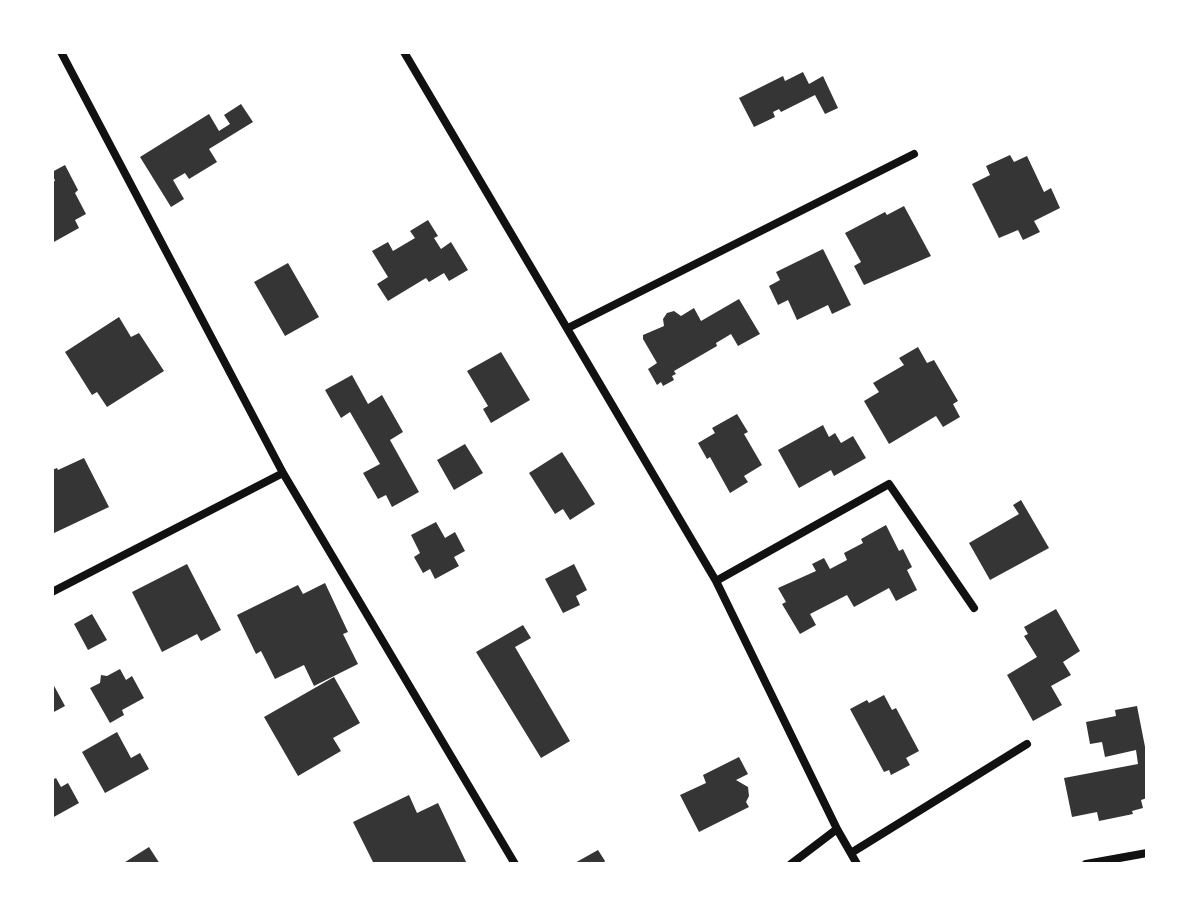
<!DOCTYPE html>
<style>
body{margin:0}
#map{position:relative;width:1199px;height:916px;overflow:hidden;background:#fff;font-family:Poppins,sans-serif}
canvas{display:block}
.frame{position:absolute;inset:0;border:54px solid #fff;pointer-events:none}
</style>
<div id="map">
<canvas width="1199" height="916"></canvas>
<div class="frame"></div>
</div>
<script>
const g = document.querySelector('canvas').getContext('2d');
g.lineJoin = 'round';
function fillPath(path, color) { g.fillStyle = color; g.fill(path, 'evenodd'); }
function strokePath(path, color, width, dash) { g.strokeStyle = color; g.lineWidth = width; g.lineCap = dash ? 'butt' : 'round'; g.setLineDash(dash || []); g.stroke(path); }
fillPath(new Path2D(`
 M 803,72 L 809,84 L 823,76 L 838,108 L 825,114 L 815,95 L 781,112 L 779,109 L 773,112 L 775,117 L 754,127 L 739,98 L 783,76 L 785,81 Z
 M 241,104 L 253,122 L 209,149 L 217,162 L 189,179 L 185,173 L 173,180 L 184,199 L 171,207 L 140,157 L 209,114 L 219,131 L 230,124 L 224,115 Z
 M 1010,155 L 1014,162 L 1027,156 L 1044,192 L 1051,188 L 1060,208 L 1034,221 L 1040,232 L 1023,240 L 1018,230 L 999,238 L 972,184 L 990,175 L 986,166 Z
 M 65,165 L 78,190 L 75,193 L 86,214 L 75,220 L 79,228 L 52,243 L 52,182 L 55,181 L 52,172 Z
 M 904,206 L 931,256 L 864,285 L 854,266 L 861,262 L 845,233 L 885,212 L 887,215 Z
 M 428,220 L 438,236 L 434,238 L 441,249 L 451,242 L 468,270 L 449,281 L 444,273 L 429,282 L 426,278 L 388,301 L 377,284 L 388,277 L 372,251 L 388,242 L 393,251 L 415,238 L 410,231 Z
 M 823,249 L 851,305 L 832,314 L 828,305 L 797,320 L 788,300 L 778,305 L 769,286 L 780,280 L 776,272 Z
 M 288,263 L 319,317 L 285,336 L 254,282 Z
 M 739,299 L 760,334 L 738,346 L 731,334 L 716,343 L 717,346 L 674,371 L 676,374 L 672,376 L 674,380 L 663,386 L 661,382 L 657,385 L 648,369 L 657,363 L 643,339 L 643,335 L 664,326 L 663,319 L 667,313 L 674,311 L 681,316 L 694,308 L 701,321 Z
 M 119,317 L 131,337 L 139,333 L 164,371 L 107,407 L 97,392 L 92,395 L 65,352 Z
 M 918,347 L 927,363 L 934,360 L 958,401 L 953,404 L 960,417 L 943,427 L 936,416 L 889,444 L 864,401 L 879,392 L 873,383 L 904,365 L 899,358 Z
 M 501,352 L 530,400 L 491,423 L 483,409 L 488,406 L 467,371 Z
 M 352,375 L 368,404 L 382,395 L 403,432 L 390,440 L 419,492 L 392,507 L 386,495 L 378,499 L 363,473 L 380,464 L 350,412 L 341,418 L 325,390 Z
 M 737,414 L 748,432 L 744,434 L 762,465 L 744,476 L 748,482 L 730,493 L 710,457 L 707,459 L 698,443 L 715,433 L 712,428 Z
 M 823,425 L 829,437 L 835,433 L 841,443 L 853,436 L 866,458 L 834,476 L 831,470 L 799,488 L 778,450 Z
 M 465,444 L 483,473 L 454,490 L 437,460 Z
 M 562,452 L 595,504 L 570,520 L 563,509 L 555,514 L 529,473 Z
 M 84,458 L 109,507 L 52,534 L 52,470 L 57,468 L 58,470 Z
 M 1021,500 L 1049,548 L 990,580 L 969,543 L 1019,514 L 1013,505 Z
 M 436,522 L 445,538 L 455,532 L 465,551 L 454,557 L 459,566 L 435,579 L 430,569 L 423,573 L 414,557 L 420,553 L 411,535 Z
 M 886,525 L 899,551 L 903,549 L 912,567 L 907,570 L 917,590 L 896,601 L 889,588 L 854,607 L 847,595 L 810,614 L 816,625 L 800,634 L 782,604 L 786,602 L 778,588 L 816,571 L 812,564 L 824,558 L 830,569 L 847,560 L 844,553 L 863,543 L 861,539 Z
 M 187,564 L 221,630 L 201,641 L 197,634 L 162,652 L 132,592 Z
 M 574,564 L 587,590 L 576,596 L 580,605 L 563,613 L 545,579 Z
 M 325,583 L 348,632 L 343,634 L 358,664 L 314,686 L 304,665 L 275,679 L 261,651 L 256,654 L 237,615 L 298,585 L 303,594 Z
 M 1056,609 L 1080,651 L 1063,662 L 1071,675 L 1051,686 L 1062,705 L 1033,721 L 1007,675 L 1037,657 L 1024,636 L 1028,634 L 1024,627 Z
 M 92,614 L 107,640 L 88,650 L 74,624 Z
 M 523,625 L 531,638 L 515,647 L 570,741 L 541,758 L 476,652 Z
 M 120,669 L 126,680 L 132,676 L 144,698 L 122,710 L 124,715 L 110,723 L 90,688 L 100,683 L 101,675 L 107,676 Z
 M 334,677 L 360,723 L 333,738 L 341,751 L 298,776 L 264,717 Z
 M 52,682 L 65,706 L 52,713 Z
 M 884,695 L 892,710 L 896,708 L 919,751 L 906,758 L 910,765 L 891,775 L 889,770 L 884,772 L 850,709 L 867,700 L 869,703 Z
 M 1137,706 L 1147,757 L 1147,798 L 1141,800 L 1143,808 L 1132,811 L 1133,814 L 1099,821 L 1097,812 L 1072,817 L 1064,778 L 1138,764 L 1136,750 L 1105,757 L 1102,742 L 1090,744 L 1086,722 L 1116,716 L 1115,710 Z
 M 117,732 L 131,758 L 140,753 L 149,769 L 105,793 L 82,752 Z
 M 739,757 L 748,774 L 736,780 L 748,787 L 749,796 L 746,802 L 749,807 L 699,832 L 680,795 L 706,783 L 703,775 Z
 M 56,778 L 61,787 L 68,783 L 79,803 L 52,818 L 52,780 Z
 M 409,795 L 417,813 L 438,803 L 467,864 L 374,864 L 353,822 Z
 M 149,847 L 160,864 L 122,864 Z
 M 598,850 L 605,861 L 603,864 L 573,864 Z`), '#353535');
strokePath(new Path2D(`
 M 61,52 L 283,473 L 515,864
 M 404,52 L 716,581 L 837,829 L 857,864
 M 568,328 L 914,154
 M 716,581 L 889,484 L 974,608
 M 52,592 L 283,473
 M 851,853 L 1027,744
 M 791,864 L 837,829
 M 1086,864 L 1147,853`), '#111', 8);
</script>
